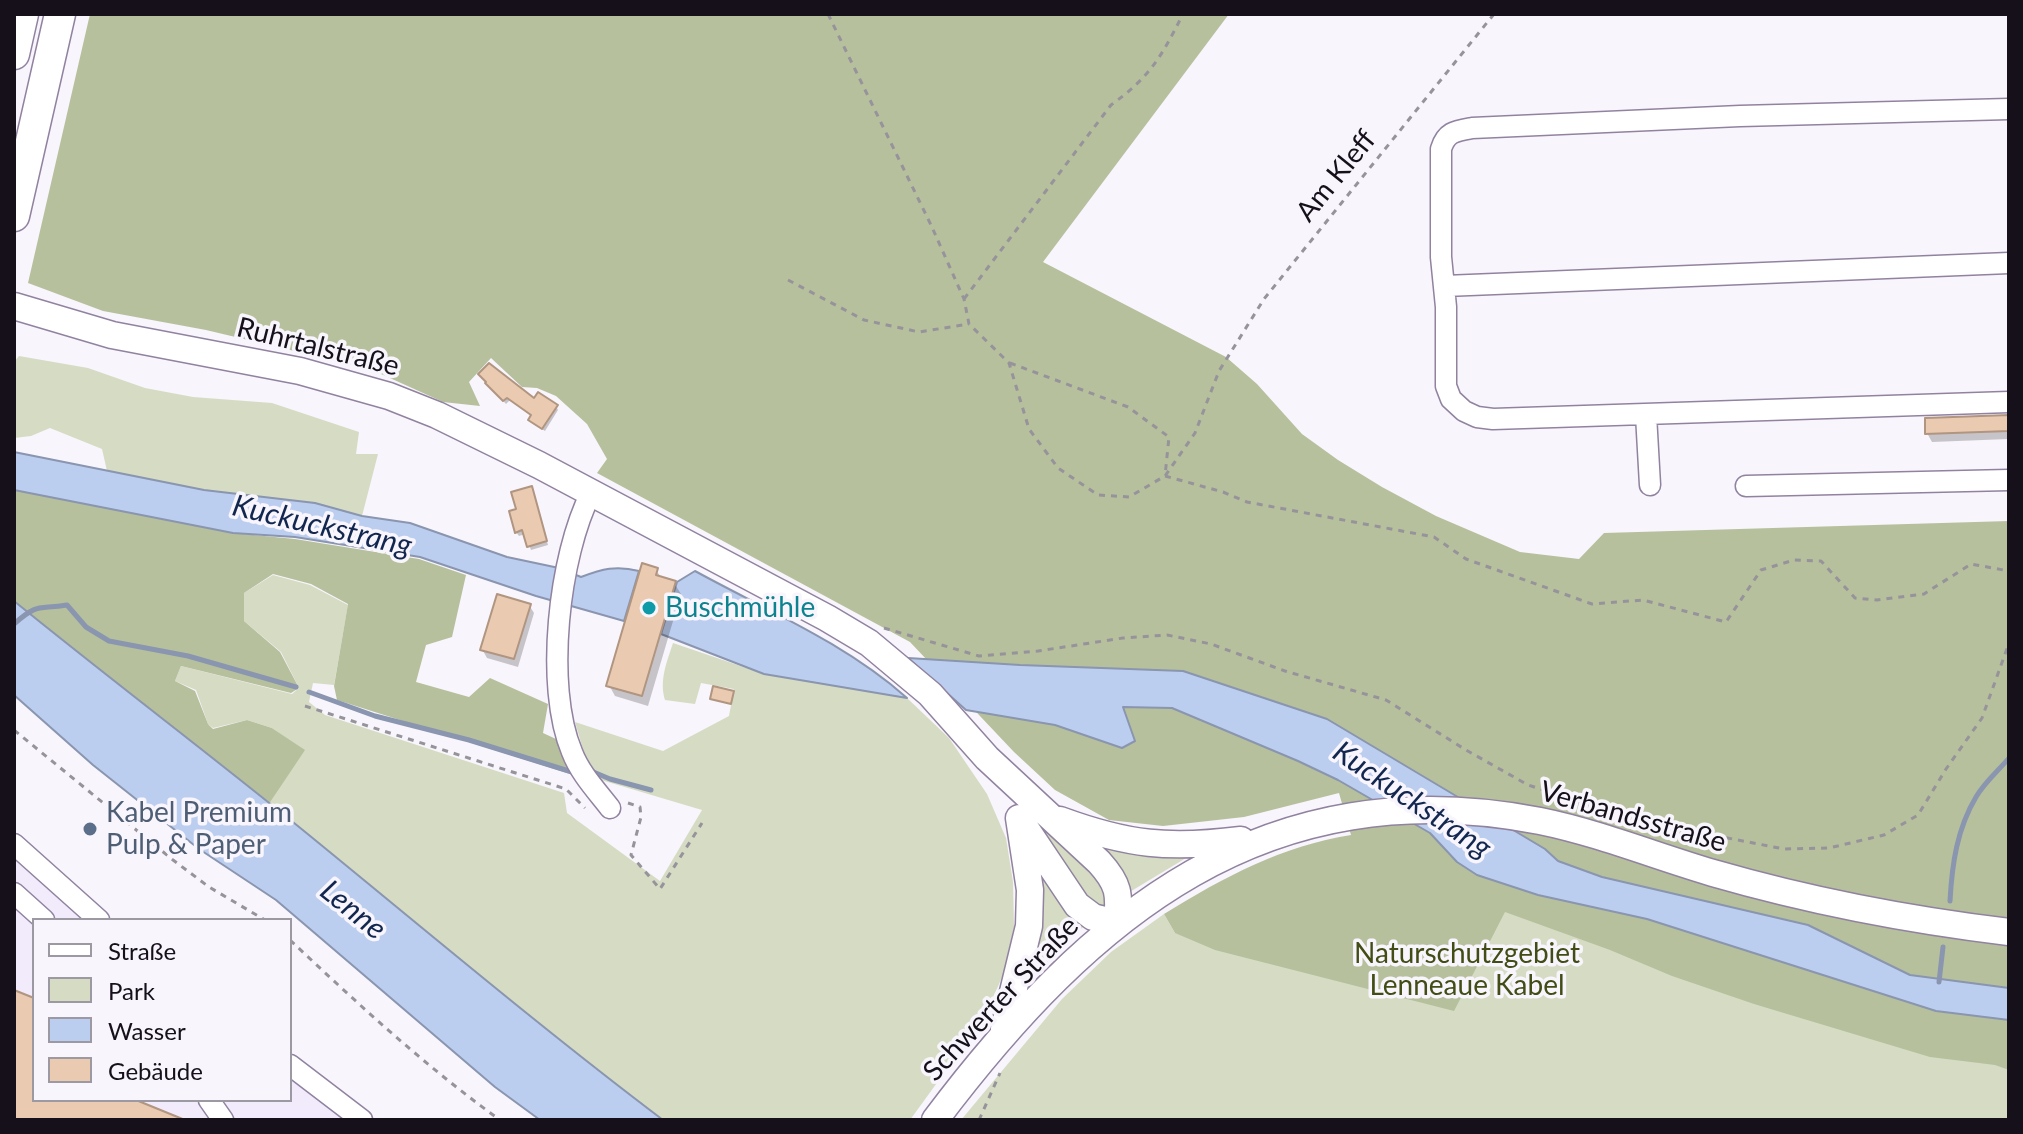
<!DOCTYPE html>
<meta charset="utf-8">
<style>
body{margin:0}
#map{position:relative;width:2023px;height:1134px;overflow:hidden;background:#f8f5fc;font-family:Lato,sans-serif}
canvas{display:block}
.frame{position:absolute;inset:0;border:16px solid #15101a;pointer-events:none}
.legend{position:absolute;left:32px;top:918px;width:260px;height:184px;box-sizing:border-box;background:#f8f5fc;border:2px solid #9d99a2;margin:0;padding:10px 14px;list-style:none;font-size:24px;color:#15101a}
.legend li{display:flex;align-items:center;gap:16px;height:40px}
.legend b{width:40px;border:2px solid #9d99a2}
</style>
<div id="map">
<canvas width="2023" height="1134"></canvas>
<div class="frame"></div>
<ul class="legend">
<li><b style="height:10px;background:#fff"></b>Straße</li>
<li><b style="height:22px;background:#d5dcc3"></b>Park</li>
<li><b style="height:22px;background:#bcceef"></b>Wasser</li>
<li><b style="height:22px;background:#eacab1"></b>Gebäude</li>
</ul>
</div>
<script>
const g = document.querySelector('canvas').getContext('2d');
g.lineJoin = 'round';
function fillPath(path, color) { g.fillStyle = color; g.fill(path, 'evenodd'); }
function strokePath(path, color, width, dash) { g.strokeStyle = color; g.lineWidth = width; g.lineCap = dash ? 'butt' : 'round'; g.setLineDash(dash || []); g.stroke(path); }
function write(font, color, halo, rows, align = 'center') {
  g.font = font + ' Lato,sans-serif'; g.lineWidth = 7; g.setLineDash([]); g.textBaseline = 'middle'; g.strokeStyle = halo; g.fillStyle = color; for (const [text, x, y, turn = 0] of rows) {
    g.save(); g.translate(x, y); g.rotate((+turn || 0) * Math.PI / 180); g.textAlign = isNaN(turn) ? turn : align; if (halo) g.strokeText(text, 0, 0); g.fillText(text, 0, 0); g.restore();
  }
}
fillPath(new Path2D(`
 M 14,854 L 83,920 L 34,920 L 34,1100 L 290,1100 L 290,1077 L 346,1120 L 14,1120 Z`), '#f2ebfb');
fillPath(new Path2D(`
 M 19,356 L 88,368 L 145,388 L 193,397 L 272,403 L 359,432 L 356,454 L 378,454 L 362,516 L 314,503 L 204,490 L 107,471 L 102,449 L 50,428 L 31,436 L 14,438 L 14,362 Z
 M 273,575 L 310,585 L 348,605 L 334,685 L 313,683 L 309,702 L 325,715 L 564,793 L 567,813 L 660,881 L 702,810 L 591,777 L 575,722 L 663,751 L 729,716 L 734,689 L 701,683 L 695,704 L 665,700 C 659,680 667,662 673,643 L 764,674 L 907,698 L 949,738 L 987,794 L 1006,838 L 1013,882 L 1014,927 L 1003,975 L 984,1018 L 910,1120 L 663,1120 L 572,1051 L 269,804 L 304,750 L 272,728 L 247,720 L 213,728 L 208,724 L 196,690 L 175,681 L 181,666 L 292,694 L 299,688 L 281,652 L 244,621 L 244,593 Z
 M 1341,798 L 2009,950 L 2009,1120 L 961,1120 L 1062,999 L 1111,952 L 1164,914 L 1175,933 L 1360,863 Z
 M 1028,814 L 1098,871 L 1108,906 L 1095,909 Z
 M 1087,839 L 1191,855 L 1128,893 Z
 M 1033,862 L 1083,927 L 1029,980 L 1026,979 Z`), '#d5dcc3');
fillPath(new Path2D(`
 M 90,14 L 1229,14 L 1043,262 L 1226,357 L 1257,384 L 1302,434 L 1338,460 L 1382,487 L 1436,516 L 1520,552 L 1579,559 L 1604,533 L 2009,521 L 2009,1070 L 1995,1065 L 1930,1057 L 1754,1004 L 1672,976 L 1610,950 L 1505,912 L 1454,1011 L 1215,950 L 1175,933 L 1164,914 C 1224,877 1282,846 1351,835 L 1339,793 L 1244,817 L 1163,826 L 1109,820 L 1055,790 L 1014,752 L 910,642 L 597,473 L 607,459 L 587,424 L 556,396 L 537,388 L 522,387 L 491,358 L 469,382 L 480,406 L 443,402 L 370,369 L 206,330 L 103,311 L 28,283 Z
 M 14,490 L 233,533 L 295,539 L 419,559 L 466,575 L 452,637 L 426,645 L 416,682 L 469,697 L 490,678 L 548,704 L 543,733 L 556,739 L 570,774 L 337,700 L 334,686 L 348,604 L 311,584 L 273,574 L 244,593 L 244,621 L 280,652 L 299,688 L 291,693 L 181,666 L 175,681 L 195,691 L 208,724 L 213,729 L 247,720 L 272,728 L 305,750 L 269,804 L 14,601 Z`), '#b6c09d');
const water = new Path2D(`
 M 14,452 L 204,490 L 315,503 L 362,516 L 410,523 L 507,557 L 559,568 L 581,577 C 602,569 616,565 639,571 L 624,621 L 536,596 L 420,557 L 295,537 L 233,533 L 14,490 Z
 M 695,571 C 768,611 845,643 907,698 L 764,674 L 661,634 L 677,582 Z
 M 14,601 C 110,679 208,753 304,831 C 423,928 540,1027 663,1120 L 540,1120 L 495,1087 L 276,900 L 199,849 L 93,765 L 14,695 Z
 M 908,658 L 1020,665 L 1183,671 L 1327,719 L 1545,849 L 1558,861 L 1602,877 L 1808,925 L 1910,975 L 2009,988 L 2009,1020 L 1936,1011 L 1647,919 L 1538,895 L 1477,875 L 1457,862 L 1430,833 L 1338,780 L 1298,761 L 1172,708 L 1123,707 L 1135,741 L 1122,748 L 1055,725 L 966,710 Z`);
fillPath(water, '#bcceef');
strokePath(water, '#8a95af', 2);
fillPath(new Path2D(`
 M 483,378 L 535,401 L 556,406 L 558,410 L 545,431 L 533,424 L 533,417 L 510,400 L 506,404 Z
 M 2009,417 L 2009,439 L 1932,442 L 1927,433 Z
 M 533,493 L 548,545 L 531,550 L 525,534 L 519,536 L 516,532 L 519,511 Z
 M 656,570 L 662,579 L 674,583 L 681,594 L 648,706 L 615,696 L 609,685 Z
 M 529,605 L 534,613 L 518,667 L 487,658 L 482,649 Z`), '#0003');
strokePath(new Path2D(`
 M 14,624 C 39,602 38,610 67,605 L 86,627 L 109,641 L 188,656 L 296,687
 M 309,692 L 375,716 L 469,740 L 572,772
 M 591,771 L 610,779 L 651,790
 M 1950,901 C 1952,864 1957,829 1976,797 C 1984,783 1998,771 2009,758
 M 1939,982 L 1943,947`), '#8a95af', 5);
const building = new Path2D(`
 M 489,363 L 534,398 L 538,392 L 558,405 L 542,429 L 528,420 L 531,415 L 507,398 L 503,401 L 485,383 L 486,382 L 478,374 Z
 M 2009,415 L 2009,431 L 1925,434 L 1925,418 Z
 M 532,486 L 547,541 L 527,547 L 522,530 L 515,533 L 509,511 L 516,509 L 511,492 Z
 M 642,563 L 658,568 L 656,575 L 676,581 L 642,696 L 606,686 Z
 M 497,594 L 531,604 L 514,659 L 480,650 Z
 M 713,686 L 734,691 L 731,704 L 710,699 Z
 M 14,990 L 34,998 L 34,1100 L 136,1100 L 185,1120 L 14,1120 Z`);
fillPath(building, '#eacab1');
strokePath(building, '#b09580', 2);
const minor = new Path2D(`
 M 2009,109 L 1740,116 L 1472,128 C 1455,131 1446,132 1441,149 L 1441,257 L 1446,307 L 1446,386 L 1451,399 L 1464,411 L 1477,417 L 1493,419 L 2009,402
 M 1445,286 L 2009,263
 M 1646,415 L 1650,485
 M 1746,486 L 2009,480
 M 591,493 C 559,555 544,686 572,752 C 580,773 596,790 610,808
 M 14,844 L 99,920
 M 14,893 L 44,920
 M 290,1065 L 362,1120
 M 209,1100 L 223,1120`);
const major = new Path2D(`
 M 14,306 L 112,335 L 300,371 L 389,396 L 437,415 L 539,465 L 827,618 L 869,643 L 930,694 L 987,758 L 1099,862 C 1119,884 1120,894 1117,923
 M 1060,820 C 1128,845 1169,849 1241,840
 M 1026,829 L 1077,905 L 1093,917 L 1117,923
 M 1004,1029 L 1029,926 L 1030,890 L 1019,818
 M 935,1120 C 1090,914 1265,768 1540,821 C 1599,833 1655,856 1713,873 C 1810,901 1909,920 2009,932`);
const highway = new Path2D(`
 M 14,54 L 23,14
 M 14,216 L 60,14`);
strokePath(minor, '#9183a0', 23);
strokePath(major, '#9183a0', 29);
strokePath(highway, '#9183a0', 33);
strokePath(new Path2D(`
 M 828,14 L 931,225 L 964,299 L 969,324 L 1009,363 L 1029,429 L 1058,468 L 1098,495 L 1129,497 L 1165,476 L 1195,433 L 1219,371 L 1264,299 L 1494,14
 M 788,280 L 864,320 L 919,332 L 969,324
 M 964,299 L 1111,105 C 1151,76 1161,57 1183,14
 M 1010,363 L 1128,407 L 1169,437 L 1165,476 L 1223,492 L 1247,502 L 1434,537 L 1466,559 L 1592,604 L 1643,600 L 1726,622 L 1761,570 L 1794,560 L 1821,561 L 1855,598 L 1877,600 L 1924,594 L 1971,564 L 2009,571
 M 884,628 L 979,656 L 1038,651 L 1123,638 L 1167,635 L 1211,644 L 1285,671 L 1386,700 L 1466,750 L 1528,785 L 1604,810 L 1666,826 L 1784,849 L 1829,848 L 1884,835 L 1918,815 L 1946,769 L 1982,718 L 2009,643
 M 305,706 L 566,789 L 585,808
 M 14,730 L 173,860 L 209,887 L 265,920
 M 628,803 L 640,807 L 641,817 L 631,855 L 660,889 L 702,823
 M 290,940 C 357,1003 425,1066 500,1120
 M 979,1120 L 1000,1073`), '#97939b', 3, [6, 6]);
strokePath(minor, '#fff', 20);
strokePath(major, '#fff', 26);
strokePath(highway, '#fff', 30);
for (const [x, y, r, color] of [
 [649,608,8,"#0f9aa8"],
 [90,829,8,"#5c6f8a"]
]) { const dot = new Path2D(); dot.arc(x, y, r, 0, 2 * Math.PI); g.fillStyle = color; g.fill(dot); strokePath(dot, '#f8f5fc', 3); }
write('28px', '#15101a', '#f8f5fc', [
 ["Am Kleff",1336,176,-51],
 ["Ruhrtalstraße",318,347,14],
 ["Verbandsstraße",1633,817,16],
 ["Schwerter Straße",1001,999,-47]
]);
write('28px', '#0d838f', '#f8f5fc', [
 ["Buschmühle",665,608]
], 'left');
write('28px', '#4e5e75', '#f8f5fc', [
 ["Kabel Premium",106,813],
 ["Pulp & Paper",106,845]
], 'left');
write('28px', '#414d14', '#f8f5fc', [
 ["Naturschutzgebiet",1467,954],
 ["Lenneaue Kabel",1467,986]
]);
write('italic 30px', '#122750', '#f8f5fc', [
 ["Kuckuckstrang",322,526,13],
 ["Kuckuckstrang",1412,800,34],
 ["Lenne",353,910,39]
]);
</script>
